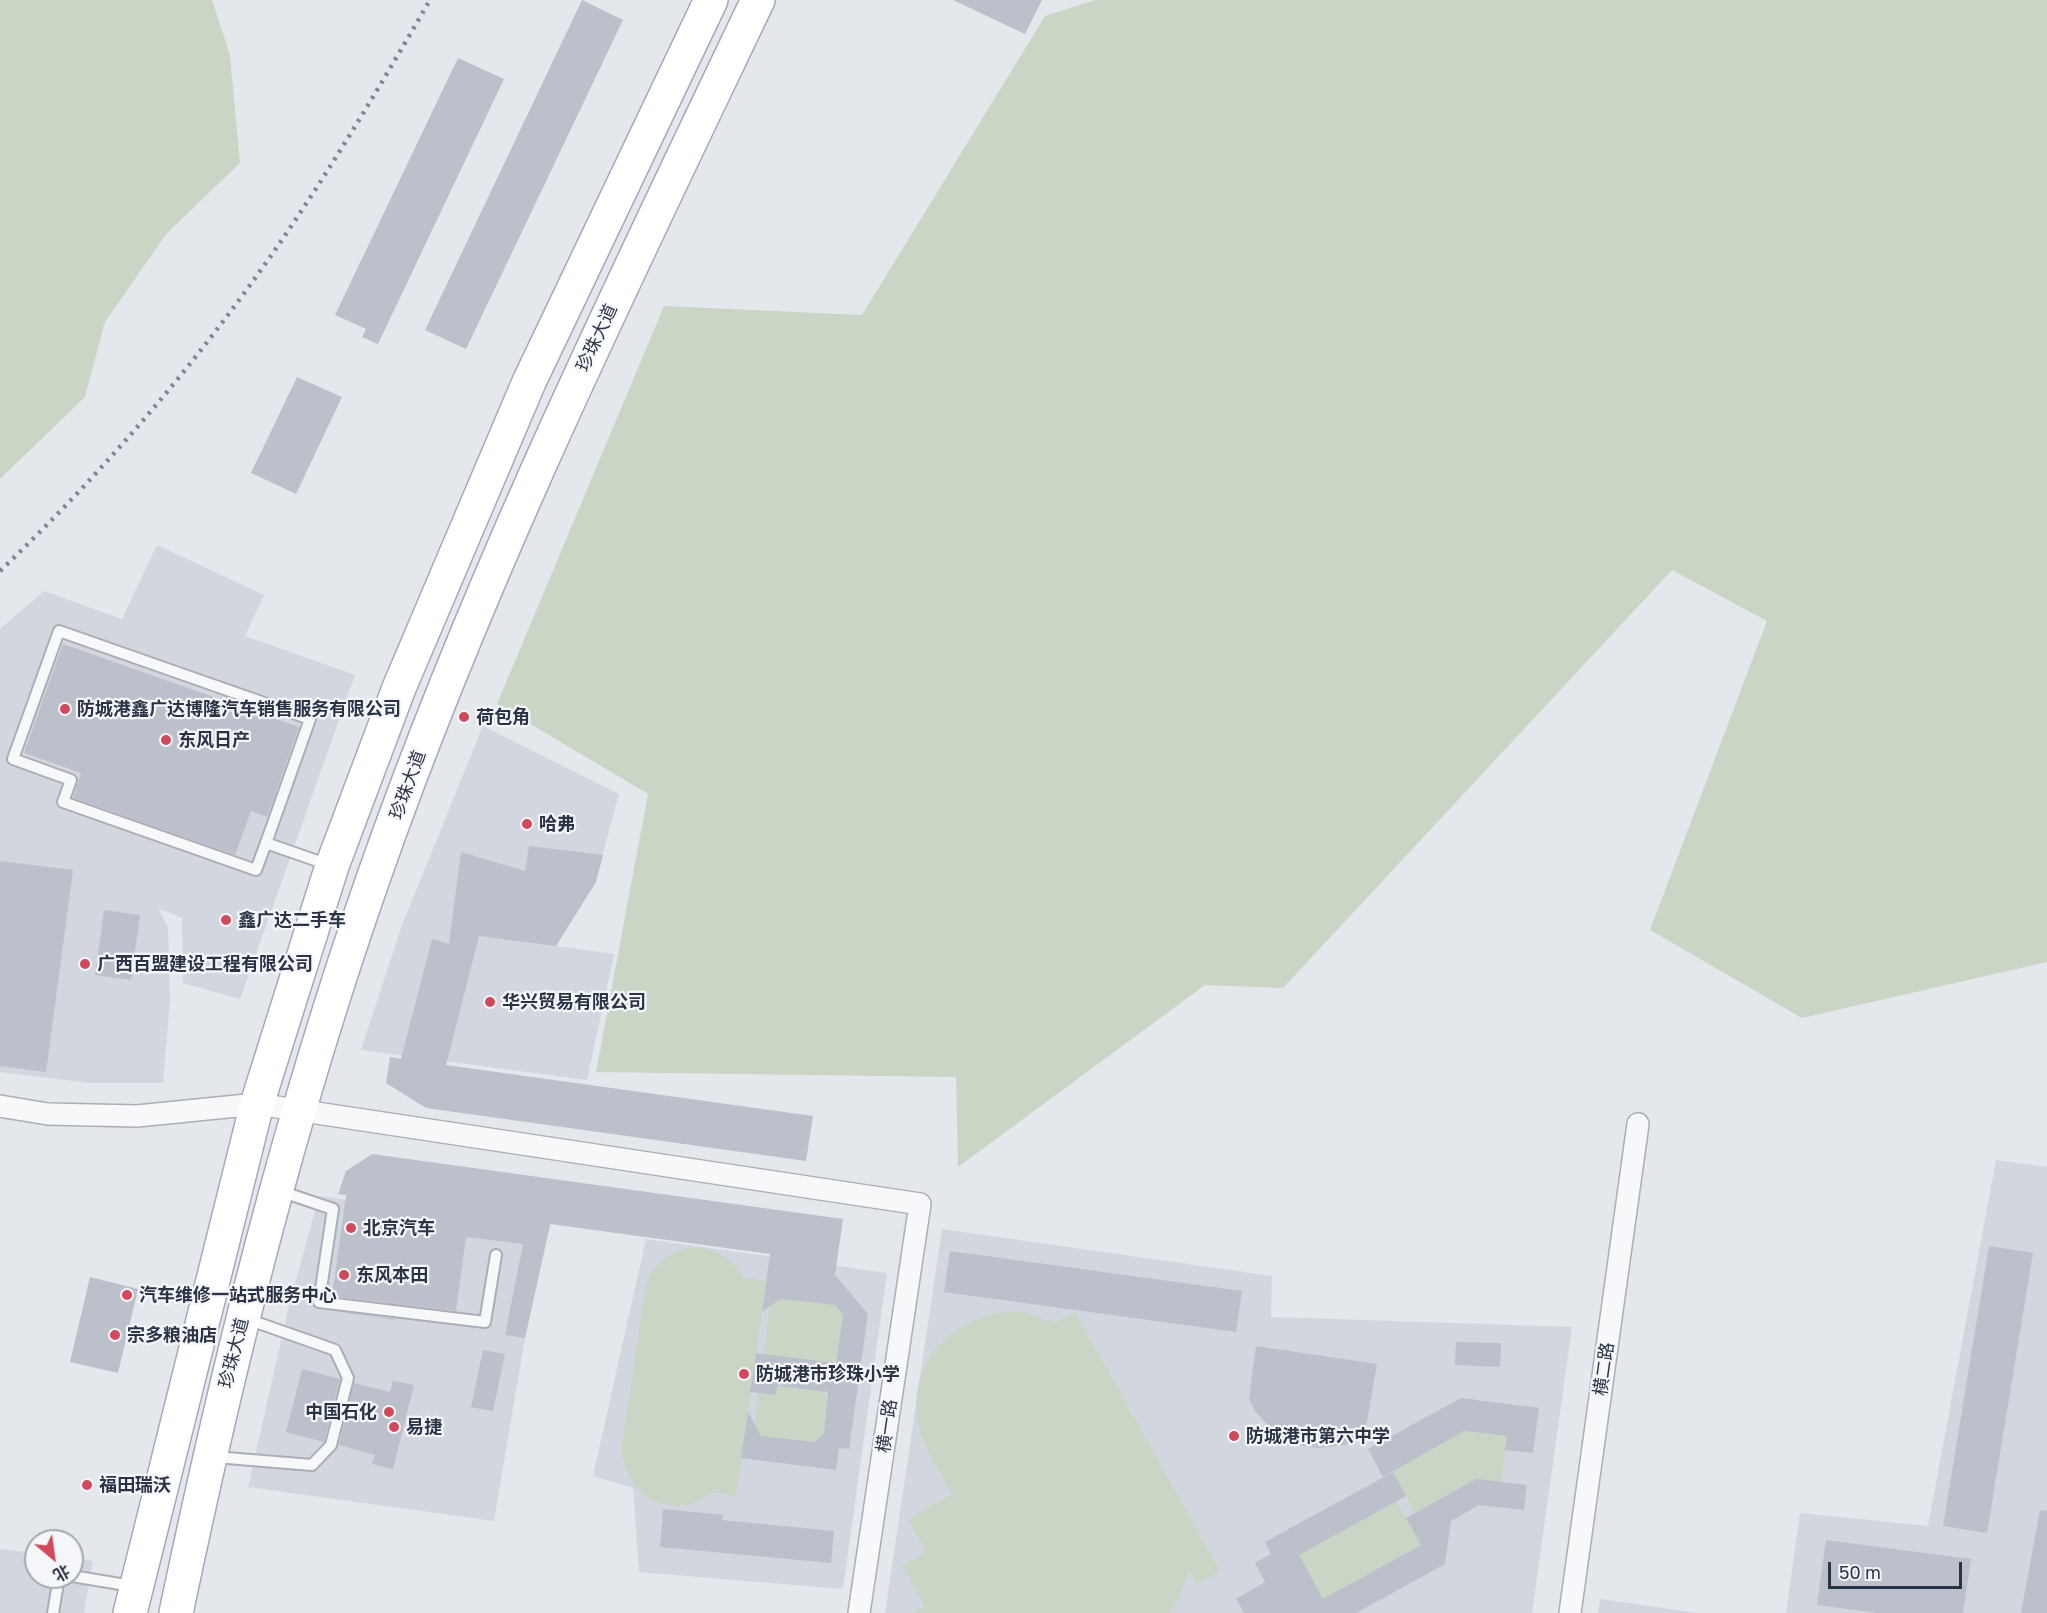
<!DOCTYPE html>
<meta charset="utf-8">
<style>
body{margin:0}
#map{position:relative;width:2047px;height:1613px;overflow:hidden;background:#e4e7ec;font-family:"Golos Text","Noto Sans SC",sans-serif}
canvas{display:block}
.north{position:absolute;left:24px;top:1529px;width:60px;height:60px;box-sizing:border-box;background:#f4f6f9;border:2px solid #a4a8b1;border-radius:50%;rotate:151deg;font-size:16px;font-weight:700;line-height:24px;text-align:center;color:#2b3445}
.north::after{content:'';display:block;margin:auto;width:21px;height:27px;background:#d1495b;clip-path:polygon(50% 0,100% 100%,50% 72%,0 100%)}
.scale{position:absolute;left:1828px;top:1562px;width:134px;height:27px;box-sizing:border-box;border:3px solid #2b3445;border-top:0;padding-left:8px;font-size:18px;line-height:21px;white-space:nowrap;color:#2b3445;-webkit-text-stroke:4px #f4f6f9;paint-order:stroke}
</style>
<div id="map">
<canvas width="2047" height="1613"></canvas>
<div class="north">北</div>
<div class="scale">50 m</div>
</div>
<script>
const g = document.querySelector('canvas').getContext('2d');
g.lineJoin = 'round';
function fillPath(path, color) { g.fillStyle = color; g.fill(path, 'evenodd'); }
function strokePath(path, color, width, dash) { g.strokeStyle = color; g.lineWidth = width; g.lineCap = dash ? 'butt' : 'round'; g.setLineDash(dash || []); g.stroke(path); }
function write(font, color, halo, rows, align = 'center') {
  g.font = font + ' "Golos Text","Noto Sans SC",sans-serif'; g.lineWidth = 4.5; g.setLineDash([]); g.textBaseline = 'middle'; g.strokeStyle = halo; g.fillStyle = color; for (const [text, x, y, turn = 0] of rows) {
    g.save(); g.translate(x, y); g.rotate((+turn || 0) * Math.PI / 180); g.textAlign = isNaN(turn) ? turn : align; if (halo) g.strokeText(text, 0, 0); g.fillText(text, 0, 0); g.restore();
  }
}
fillPath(new Path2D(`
 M 157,545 L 264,595 L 245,636 L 355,675 L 240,999 L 183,983 L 182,918 L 158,908 L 168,927 L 170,1001 L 163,1083 L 90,1083 L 0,1072 L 0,629 L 44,591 L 122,619 Z
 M 483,726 L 619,794 L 595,882 L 556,946 L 614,954 L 587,1080 L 361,1050 L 402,925 Z
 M 1996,1160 L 2047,1167 L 2047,1613 L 1786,1613 L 1800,1513 L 1928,1526 Z
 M 319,1196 L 550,1227 L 525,1338 L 494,1521 L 248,1487 L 289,1306 Z
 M 942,1229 L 1272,1276 L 1271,1317 L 1572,1327 L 1532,1613 L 885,1613 Z
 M 646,1239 L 887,1273 L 843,1589 L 639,1572 L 633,1488 L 593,1476 Z
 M 0,1549 L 36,1553 L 36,1577 L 72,1577 L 72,1558 L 93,1561 L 84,1613 L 0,1613 Z
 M 1600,1599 L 1698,1613 L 1598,1613 Z`), '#d2d6de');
fillPath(new Path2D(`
 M 0,0 L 212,0 L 230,55 L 240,163 L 167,233 L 105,322 L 85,397 L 0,479 Z
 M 1095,0 L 2047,0 L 2047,962 L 1802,1018 L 1650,930 L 1767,621 L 1672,570 L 1283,988 L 1205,985 L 958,1167 L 956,1077 L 596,1072 L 648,794 L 497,704 L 664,306 L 862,315 L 1045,16 Z
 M 689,1248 C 714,1248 731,1257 744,1277 L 766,1282 L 736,1497 C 729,1495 719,1491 713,1493 C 704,1495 697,1503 688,1505 C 650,1512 622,1482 622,1446 L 646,1284 C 655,1264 668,1253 689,1248 Z
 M 781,1299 L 835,1305 L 843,1315 L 836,1363 L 764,1354 L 770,1306 Z
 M 1011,1312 L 1026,1313 L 1055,1323 L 1075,1312 L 1220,1571 L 1197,1584 L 1189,1570 L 1180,1596 L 1169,1613 L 1018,1613 L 1016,1610 L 1017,1613 L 913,1613 L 925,1606 L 902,1566 L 926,1552 L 908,1519 L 952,1494 C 941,1474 927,1454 921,1433 C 901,1369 949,1317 1011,1312 Z
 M 777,1386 L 824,1391 L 827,1401 L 824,1434 L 814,1442 L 761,1436 L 755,1425 L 758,1393 L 776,1395 Z
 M 1464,1431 L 1507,1436 L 1501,1482 L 1476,1479 L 1415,1513 L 1392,1471 Z
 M 1396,1501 L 1421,1545 L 1319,1602 L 1294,1557 Z`), '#c9d6c5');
fillPath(new Path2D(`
 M 582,0 L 623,20 L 466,349 L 425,330 Z
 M 953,0 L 1042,0 L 1025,34 Z
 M 458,58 L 504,79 L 378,344 L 362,337 L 366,329 L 335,315 Z
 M 297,377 L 342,397 L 296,494 L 251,473 Z
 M 63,644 L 299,727 L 267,817 L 251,811 L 235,855 L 73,798 L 81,773 L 24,753 Z
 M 529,846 L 603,855 L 596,882 L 556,946 L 479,936 L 446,1065 L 813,1116 L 806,1161 L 426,1108 L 386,1083 L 390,1057 L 401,1059 L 432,939 L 449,944 L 461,852 L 525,871 Z
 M 0,861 L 73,870 L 46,1072 L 0,1066 Z
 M 104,910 L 140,915 L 131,980 L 95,975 Z
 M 372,1154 L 843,1219 L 835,1275 L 868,1314 L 849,1449 L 839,1448 L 836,1470 L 741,1458 L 748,1412 L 761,1436 L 814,1442 L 824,1434 L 828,1392 L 777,1386 L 776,1395 L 750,1392 L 756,1353 L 836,1363 L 842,1322 L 843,1315 L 835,1305 L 781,1299 L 762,1312 L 770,1254 L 550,1224 L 525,1338 L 505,1335 L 523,1244 L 466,1237 L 456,1311 L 332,1296 L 346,1195 L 338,1194 L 346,1171 Z
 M 1989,1246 L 2033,1253 L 1987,1533 L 1943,1526 Z
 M 950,1251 L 1242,1291 L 1236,1332 L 944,1292 Z
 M 90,1277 L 138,1289 L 118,1373 L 70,1362 Z
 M 330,1311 L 395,1319 L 395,1320 Z
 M 1456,1342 L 1501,1343 L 1500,1367 L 1455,1365 Z
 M 1256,1346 L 1377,1364 L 1364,1438 L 1346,1445 L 1317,1448 L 1303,1446 L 1275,1433 L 1255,1411 L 1249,1399 Z
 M 483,1350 L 505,1354 L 493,1411 L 471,1407 Z
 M 302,1369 L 340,1379 L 324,1442 L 286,1432 Z
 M 393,1381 L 414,1385 L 393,1469 L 372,1464 L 375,1455 L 339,1445 L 354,1383 L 390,1392 Z
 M 1461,1398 L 1539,1408 L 1533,1453 L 1505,1450 L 1507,1436 L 1464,1431 L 1383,1477 L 1368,1449 Z
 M 1393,1472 L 1406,1496 L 1299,1555 L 1323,1599 L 1421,1545 L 1406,1518 L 1476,1479 L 1527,1485 L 1524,1510 L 1479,1505 L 1451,1521 L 1445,1564 L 1356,1613 L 1244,1613 L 1236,1599 L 1265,1582 L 1255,1563 L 1271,1554 L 1265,1542 Z
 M 663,1509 L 723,1515 L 722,1520 L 834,1531 L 831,1563 L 660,1547 Z
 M 2040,1510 L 2047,1511 L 2047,1613 L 2021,1613 Z
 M 1826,1540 L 1971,1559 L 1963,1613 L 1878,1613 L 1817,1605 Z`), '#bbc0ca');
const service = new Path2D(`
 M 266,843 L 256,870 L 63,802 L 71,780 L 13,759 L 59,631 L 310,719 L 266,843 L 329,865
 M 280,1191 L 333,1209 L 319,1302 L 485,1322 L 496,1255
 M 215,1457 L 312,1465 L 331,1445 L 348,1378 L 335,1350 L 247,1319
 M 72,1576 L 132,1586
 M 53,1613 L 59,1577`);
const minor = new Path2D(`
 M 0,1106 L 48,1114 L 137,1116 L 257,1104 L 920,1204 L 859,1613
 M 1570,1613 L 1638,1124`);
const primary = new Path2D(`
 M 130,1613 L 257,1104 L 332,866 L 399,688 L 529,382 L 711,0
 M 176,1613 C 228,1365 289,1118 373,879 C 479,576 620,289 758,0`);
strokePath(service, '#a9aeb7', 14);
strokePath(minor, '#a9aeb7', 24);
strokePath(primary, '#a3abb8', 36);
strokePath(service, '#f7f8fa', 10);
strokePath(minor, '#f7f8fa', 21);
strokePath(primary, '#fff', 33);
strokePath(new Path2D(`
 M 0,571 C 109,467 208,350 292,225 C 341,152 386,76 430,0`), '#7d8696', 4.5, [3, 6]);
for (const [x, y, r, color] of [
 [65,709,6,"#d1495b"],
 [464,717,6,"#d1495b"],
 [166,740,6,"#d1495b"],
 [527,824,6,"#d1495b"],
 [226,920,6,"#d1495b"],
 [85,964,6,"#d1495b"],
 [490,1002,6,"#d1495b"],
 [351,1228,6,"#d1495b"],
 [344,1275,6,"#d1495b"],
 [127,1295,6,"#d1495b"],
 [115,1335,6,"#d1495b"],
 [744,1374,6,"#d1495b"],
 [389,1412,6,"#d1495b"],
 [394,1427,6,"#d1495b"],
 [1234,1436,6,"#d1495b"],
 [87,1485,6,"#d1495b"]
]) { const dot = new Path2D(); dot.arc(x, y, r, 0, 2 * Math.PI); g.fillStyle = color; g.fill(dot); strokePath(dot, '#f4f6f9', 2); }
write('18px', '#2b3445', '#f4f6f9', [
 ["珍珠大道",597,338,-65],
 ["珍珠大道",408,785,-70],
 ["珍珠大道",234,1353,-76],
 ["横二路",1604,1369,-82],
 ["横一路",887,1426,-82]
]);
write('bold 18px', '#2b3445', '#f4f6f9', [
 ["防城港鑫广达博隆汽车销售服务有限公司",77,709],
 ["荷包角",476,717],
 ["东风日产",178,740],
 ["哈弗",539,824],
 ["鑫广达二手车",238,920],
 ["广西百盟建设工程有限公司",97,964],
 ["华兴贸易有限公司",502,1002],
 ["北京汽车",363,1228],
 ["东风本田",356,1275],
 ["汽车维修一站式服务中心",139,1295],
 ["宗多粮油店",127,1335],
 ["防城港市珍珠小学",756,1374],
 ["中国石化",377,1412,"right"],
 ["易捷",406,1427],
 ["防城港市第六中学",1246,1436],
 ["福田瑞沃",99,1485]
], 'left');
</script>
